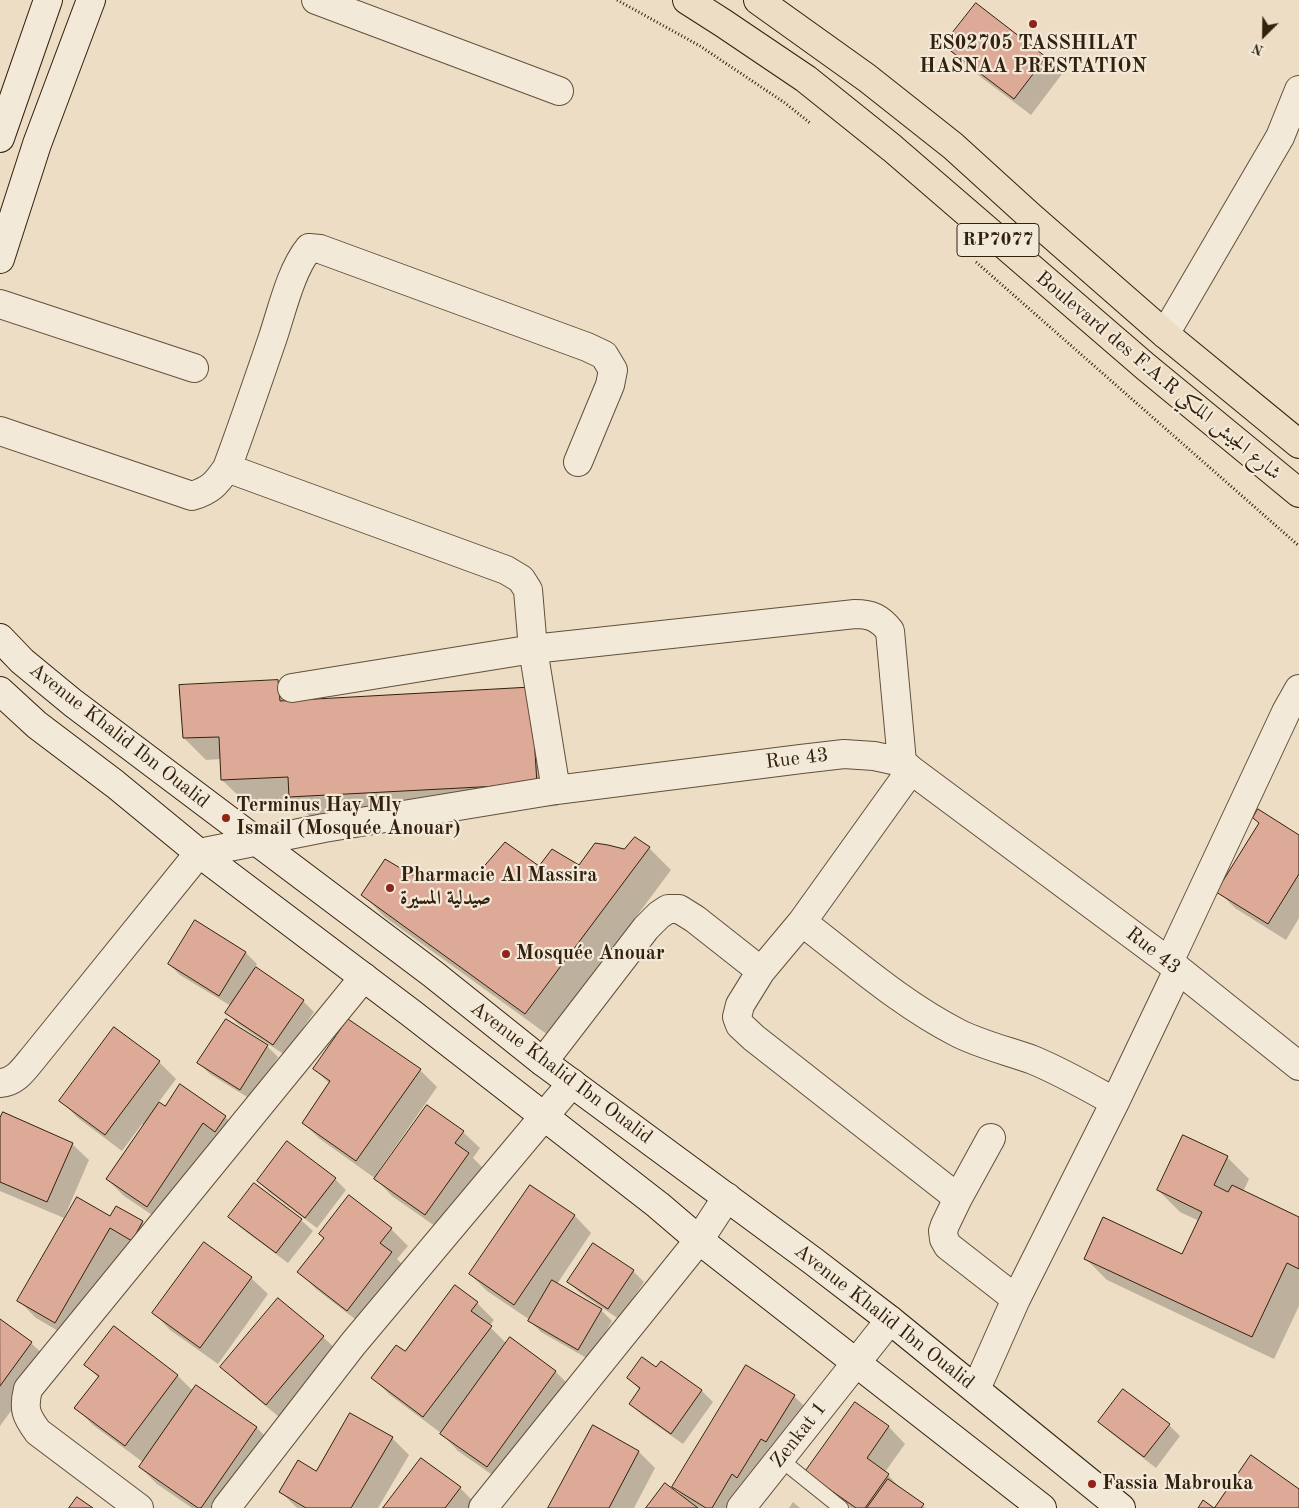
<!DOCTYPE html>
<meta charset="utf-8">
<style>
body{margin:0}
#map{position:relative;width:1299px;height:1508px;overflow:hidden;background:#edddc4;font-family:"Old Standard TT",serif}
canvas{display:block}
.north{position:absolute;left:1239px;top:10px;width:50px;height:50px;-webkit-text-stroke:4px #f3e9d9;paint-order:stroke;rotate:203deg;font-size:14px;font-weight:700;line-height:20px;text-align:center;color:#32210d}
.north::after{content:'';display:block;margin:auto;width:18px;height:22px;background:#32210d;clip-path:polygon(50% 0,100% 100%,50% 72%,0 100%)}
</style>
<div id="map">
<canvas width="1299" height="1508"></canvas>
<div class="north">N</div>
</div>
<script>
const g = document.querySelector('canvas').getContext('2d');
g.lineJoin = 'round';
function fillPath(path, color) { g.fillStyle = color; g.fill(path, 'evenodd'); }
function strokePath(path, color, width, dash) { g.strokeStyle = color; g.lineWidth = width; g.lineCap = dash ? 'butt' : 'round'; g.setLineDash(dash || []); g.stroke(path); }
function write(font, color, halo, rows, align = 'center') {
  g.font = font + ' "Old Standard TT",Amiri,serif'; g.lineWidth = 4.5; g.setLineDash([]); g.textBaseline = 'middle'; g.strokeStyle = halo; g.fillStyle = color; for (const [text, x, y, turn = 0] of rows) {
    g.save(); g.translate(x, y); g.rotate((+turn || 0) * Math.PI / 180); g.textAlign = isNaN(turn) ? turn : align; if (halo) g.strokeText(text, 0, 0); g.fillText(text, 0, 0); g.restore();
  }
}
fillPath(new Path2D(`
 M 945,45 L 1045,58 L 1062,74 L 1031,115 L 961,62 Z
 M 278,682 L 297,701 L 552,711 L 558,806 L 312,819 L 293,799 L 245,802 L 222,780 L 221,759 L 206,760 L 184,738 Z
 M 1260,824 L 1299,836 L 1299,918 L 1286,940 L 1235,908 L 1218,891 Z
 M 649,848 L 671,870 L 548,1035 L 385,917 L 363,895 L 411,876 L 579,867 L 624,851 Z
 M 196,921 L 246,953 L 257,964 L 254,968 L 303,1001 L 314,1012 L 285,1055 L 238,1024 L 227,1013 L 231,1006 L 180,975 L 169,964 Z
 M 114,1029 L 159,1062 L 176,1079 L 158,1103 L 165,1107 L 225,1117 L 242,1133 L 164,1223 L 124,1196 L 107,1179 L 144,1126 L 142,1124 L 122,1151 L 78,1118 L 61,1101 Z
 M 267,1046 L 278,1057 L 252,1100 L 210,1074 L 199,1063 Z
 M 314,1069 L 420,1070 L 437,1087 L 377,1173 L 379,1175 L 463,1132 L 480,1148 L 473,1158 L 485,1170 L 442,1231 L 392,1196 L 376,1179 L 320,1139 L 303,1123 L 330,1084 Z
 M 0,1121 L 72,1144 L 89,1160 L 64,1218 L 0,1191 Z
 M 288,1142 L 335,1179 L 346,1190 L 317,1228 L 269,1192 L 258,1181 Z
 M 1227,1157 L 1249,1179 L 1243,1192 L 1299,1218 L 1299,1306 L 1274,1359 L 1107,1280 L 1085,1258 L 1182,1256 L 1199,1221 L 1180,1212 L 1158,1190 Z
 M 254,1185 L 301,1220 L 313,1231 L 288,1263 L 241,1228 L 230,1217 Z
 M 530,1186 L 575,1216 L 591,1233 L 557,1284 L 601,1310 L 612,1321 L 590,1360 L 541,1332 L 530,1321 L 530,1320 L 487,1291 L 470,1274 Z
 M 117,1207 L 142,1222 L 159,1239 L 149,1257 L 127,1244 L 72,1339 L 36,1318 L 19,1301 L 111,1218 Z
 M 391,1229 L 408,1246 L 397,1259 L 408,1270 L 364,1326 L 316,1289 L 299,1272 Z
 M 633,1271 L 644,1282 L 619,1319 L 580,1293 L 569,1282 Z
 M 251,1278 L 268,1294 L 218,1364 L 170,1330 L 154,1313 Z
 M 477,1303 L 494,1320 L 489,1326 L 507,1344 L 510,1339 L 556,1372 L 572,1388 L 504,1483 L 458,1451 L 441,1433 L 390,1395 L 373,1378 L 405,1353 Z
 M 0,1321 L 31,1343 L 48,1359 L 0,1426 Z
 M 323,1337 L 340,1353 L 284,1421 L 239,1384 L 222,1367 Z
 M 662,1362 L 702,1391 L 713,1402 L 683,1444 L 642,1415 L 631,1404 L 640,1390 L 628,1378 L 657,1369 Z
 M 86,1365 L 177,1375 L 193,1391 L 256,1427 L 273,1444 L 229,1508 L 192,1508 L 157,1484 L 140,1467 L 144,1463 L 93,1425 L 76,1408 L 99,1378 Z
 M 794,1396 L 811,1413 L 738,1508 L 647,1508 L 680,1496 L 681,1494 L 674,1487 Z
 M 856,1404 L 889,1427 L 905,1444 L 885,1472 L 904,1492 L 926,1508 L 851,1508 L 823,1489 L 807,1472 Z
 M 1099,1422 L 1169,1425 L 1180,1436 L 1156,1468 L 1111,1433 Z
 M 593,1427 L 639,1452 L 655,1468 L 634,1508 L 550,1508 Z
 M 392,1438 L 409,1455 L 378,1508 L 297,1508 L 281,1492 L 317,1473 Z
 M 460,1488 L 477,1505 L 474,1508 L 384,1508 Z
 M 793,1502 L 800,1508 L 789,1508 Z`), '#0003');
const building = new Path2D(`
 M 976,3 L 1046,57 L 1014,99 L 943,45 Z
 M 278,680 L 280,701 L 531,687 L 537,784 L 289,797 L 288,777 L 221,780 L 219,737 L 183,738 L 179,685 Z
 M 1258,809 L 1299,835 L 1299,874 L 1268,924 L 1216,892 L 1259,823 L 1253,818 Z
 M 635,837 L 650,847 L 525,1014 L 361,895 L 385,859 L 412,875 L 480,871 L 505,842 L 539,866 L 552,849 L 579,865 L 595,843 L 608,845 L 624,849 Z
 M 195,920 L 246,952 L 219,996 L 168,964 Z
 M 256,967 L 304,1000 L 273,1045 L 225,1013 Z
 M 226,1019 L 268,1045 L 240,1090 L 197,1063 Z
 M 348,1019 L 421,1069 L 356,1161 L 302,1123 L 330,1081 L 313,1069 Z
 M 114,1027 L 160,1061 L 105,1135 L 59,1101 Z
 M 180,1084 L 226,1116 L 215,1132 L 203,1123 L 147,1207 L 106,1179 L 159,1102 L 165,1106 Z
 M 427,1105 L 464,1131 L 455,1143 L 469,1153 L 425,1215 L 374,1179 Z
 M 3,1112 L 73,1143 L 47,1202 L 0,1182 L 0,1118 Z
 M 1183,1135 L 1228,1156 L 1214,1185 L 1228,1192 L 1232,1185 L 1299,1217 L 1299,1269 L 1287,1263 L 1252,1337 L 1084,1259 L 1103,1217 L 1182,1254 L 1202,1212 L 1157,1190 Z
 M 287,1141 L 336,1178 L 305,1218 L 257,1181 Z
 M 254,1183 L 302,1219 L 276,1253 L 228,1217 Z
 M 530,1185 L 575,1215 L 514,1305 L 469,1274 Z
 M 349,1195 L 392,1228 L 380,1243 L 392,1252 L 347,1311 L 297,1272 L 324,1238 L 319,1234 Z
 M 77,1197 L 110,1216 L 116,1206 L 143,1221 L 132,1241 L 110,1228 L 55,1323 L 17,1301 Z
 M 204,1242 L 252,1277 L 200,1348 L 152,1313 Z
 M 593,1243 L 634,1270 L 608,1309 L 567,1282 Z
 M 552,1280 L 602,1309 L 578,1350 L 528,1321 Z
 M 455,1285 L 478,1302 L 471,1311 L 492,1326 L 423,1417 L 371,1378 L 396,1345 L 405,1351 Z
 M 278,1298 L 324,1336 L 266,1405 L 220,1367 Z
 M 0,1319 L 32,1342 L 0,1386 Z
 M 114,1326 L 178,1375 L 125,1446 L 74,1408 L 99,1376 L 84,1365 Z
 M 510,1337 L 556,1371 L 487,1467 L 440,1434 Z
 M 642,1357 L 656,1367 L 661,1361 L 702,1390 L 671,1434 L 629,1404 L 640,1388 L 627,1378 Z
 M 746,1365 L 795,1395 L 766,1442 L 761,1439 L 737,1478 L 732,1474 L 712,1508 L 706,1508 L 672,1487 Z
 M 196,1385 L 257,1427 L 201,1508 L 198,1508 L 139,1467 Z
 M 1123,1389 L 1170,1424 L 1144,1457 L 1098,1422 Z
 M 855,1402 L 889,1426 L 867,1458 L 889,1474 L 865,1508 L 856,1508 L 805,1472 Z
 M 350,1413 L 393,1437 L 351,1508 L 306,1508 L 279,1492 L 298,1460 L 316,1471 Z
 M 593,1425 L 639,1451 L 609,1508 L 548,1508 Z
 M 1251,1455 L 1299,1489 L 1299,1508 L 1198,1508 L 1203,1500 L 1214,1508 Z
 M 421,1458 L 461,1487 L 445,1508 L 383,1508 Z
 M 888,1479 L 924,1504 L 921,1508 L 867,1508 Z
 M 665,1483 L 698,1508 L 646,1508 Z
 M 77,1497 L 93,1508 L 69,1508 Z`);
fillPath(building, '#deaa98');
strokePath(building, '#32210d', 1);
const service = new Path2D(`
 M 780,1459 L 841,1508`);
const minor = new Path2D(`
 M 316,0 L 559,91
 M 0,304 L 194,368
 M 1165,334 L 1280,137 L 1299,90
 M 0,431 L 192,496 C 211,490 216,484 227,468 L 506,570 L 521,579 L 528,590 L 533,649 L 556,790
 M 227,468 C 243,425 258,381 273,337 C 282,310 291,270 309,248 L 320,249 L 587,347 L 604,355 L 613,370 L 610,385 L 578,462
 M 292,688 L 533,649 L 855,614 C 871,614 880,618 890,631 L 902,762
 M 911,770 L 802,922 L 761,971 L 740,1005 L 737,1017 L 740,1025 L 754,1038 L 958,1198
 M 802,922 C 852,960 901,1004 958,1033 C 982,1045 1008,1051 1033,1060 C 1062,1072 1088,1087 1115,1102
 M 1169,962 L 1286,712 L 1299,689
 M 543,1062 L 646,928 L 659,915 L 668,909 L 679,909 L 695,919 L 761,971
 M 0,1083 C 16,1082 24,1069 34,1057 L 199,853 L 324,828 L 556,790 L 801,759 L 844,754 L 874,756 L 902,762 L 911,770 L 1169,962 L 1299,1066
 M 991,1138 L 958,1198 L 945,1225 L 943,1231 L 944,1239 L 948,1246 L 1016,1299
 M 976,1389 L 1016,1299 L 1115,1102 L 1178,970
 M 139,1508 L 38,1432 C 26,1416 23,1409 28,1389 L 364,977
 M 226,1508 L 353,1344 L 572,1083
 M 483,1508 L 699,1240 L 727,1197
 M 741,1508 L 890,1320`);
const secondary = new Path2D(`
 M 0,138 L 48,0
 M 0,259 L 37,144 L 91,0
 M 0,638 L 22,661 L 73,703 L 433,974 L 543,1062 L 813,1261 L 890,1320 L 1121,1508
 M 0,691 L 37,725 L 115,784 L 199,853 L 411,1013 L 658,1205 L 699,1240 L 1042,1508`);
const primary = new Path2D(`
 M 687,0 L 723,23 L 806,79 L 892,148 L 1146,367 L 1299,493
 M 758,0 L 867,78 L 953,146 L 1030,216 L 1165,334 L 1299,444`);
strokePath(service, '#61503b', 16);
strokePath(minor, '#61503b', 30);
strokePath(secondary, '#32210d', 30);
strokePath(primary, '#32210d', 30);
strokePath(new Path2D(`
 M 617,0 L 700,46 L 785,103 L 810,123
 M 976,262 L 1299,546`), '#32210d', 3, [1, 2.5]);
strokePath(service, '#f3e9d9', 14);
strokePath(minor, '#f3e9d9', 28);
strokePath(secondary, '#f3e9d9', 28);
strokePath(primary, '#edddc4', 28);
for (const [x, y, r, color] of [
 [1033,24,5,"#8f2418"],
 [226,818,5,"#8f2418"],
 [390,888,5,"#8f2418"],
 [506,954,5,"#8f2418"],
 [1092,1484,5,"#8f2418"]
]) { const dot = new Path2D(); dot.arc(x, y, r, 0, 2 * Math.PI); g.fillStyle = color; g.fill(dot); strokePath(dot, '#f3e9d9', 2); }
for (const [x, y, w] of [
 [998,240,82]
]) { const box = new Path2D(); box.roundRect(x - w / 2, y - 16.5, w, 33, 4); g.fillStyle = '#f3e9d9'; g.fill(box); strokePath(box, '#32210d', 1); }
write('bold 19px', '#32210d', null, [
 ["RP7077",998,240]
]);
write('bold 20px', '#32210d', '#f3e9d9', [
 ["ES02705 TASSHILAT",1033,44,"center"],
 ["HASNAA PRESTATION",1033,67,"center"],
 ["Terminus Hay Mly",236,806],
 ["Ismail (Mosquée Anouar)",236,829],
 ["Pharmacie Al Massira",400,876],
 ["صيدلية المسيرة",400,899],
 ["Mosquée Anouar",516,954],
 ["Fassia Mabrouka",1102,1484]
], 'left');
write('20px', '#32210d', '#f3e9d9', [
 ["Boulevard des F.A.R شارع الجيش الملكي",1158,376,40],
 ["Avenue Khalid Ibn Oualid",119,736,38],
 ["Rue 43",797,759,-7],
 ["Rue 43",1153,951,38],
 ["Avenue Khalid Ibn Oualid",561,1073,37],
 ["Avenue Khalid Ibn Oualid",884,1317,38],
 ["Zenkat 1",799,1435,-52]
]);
</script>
